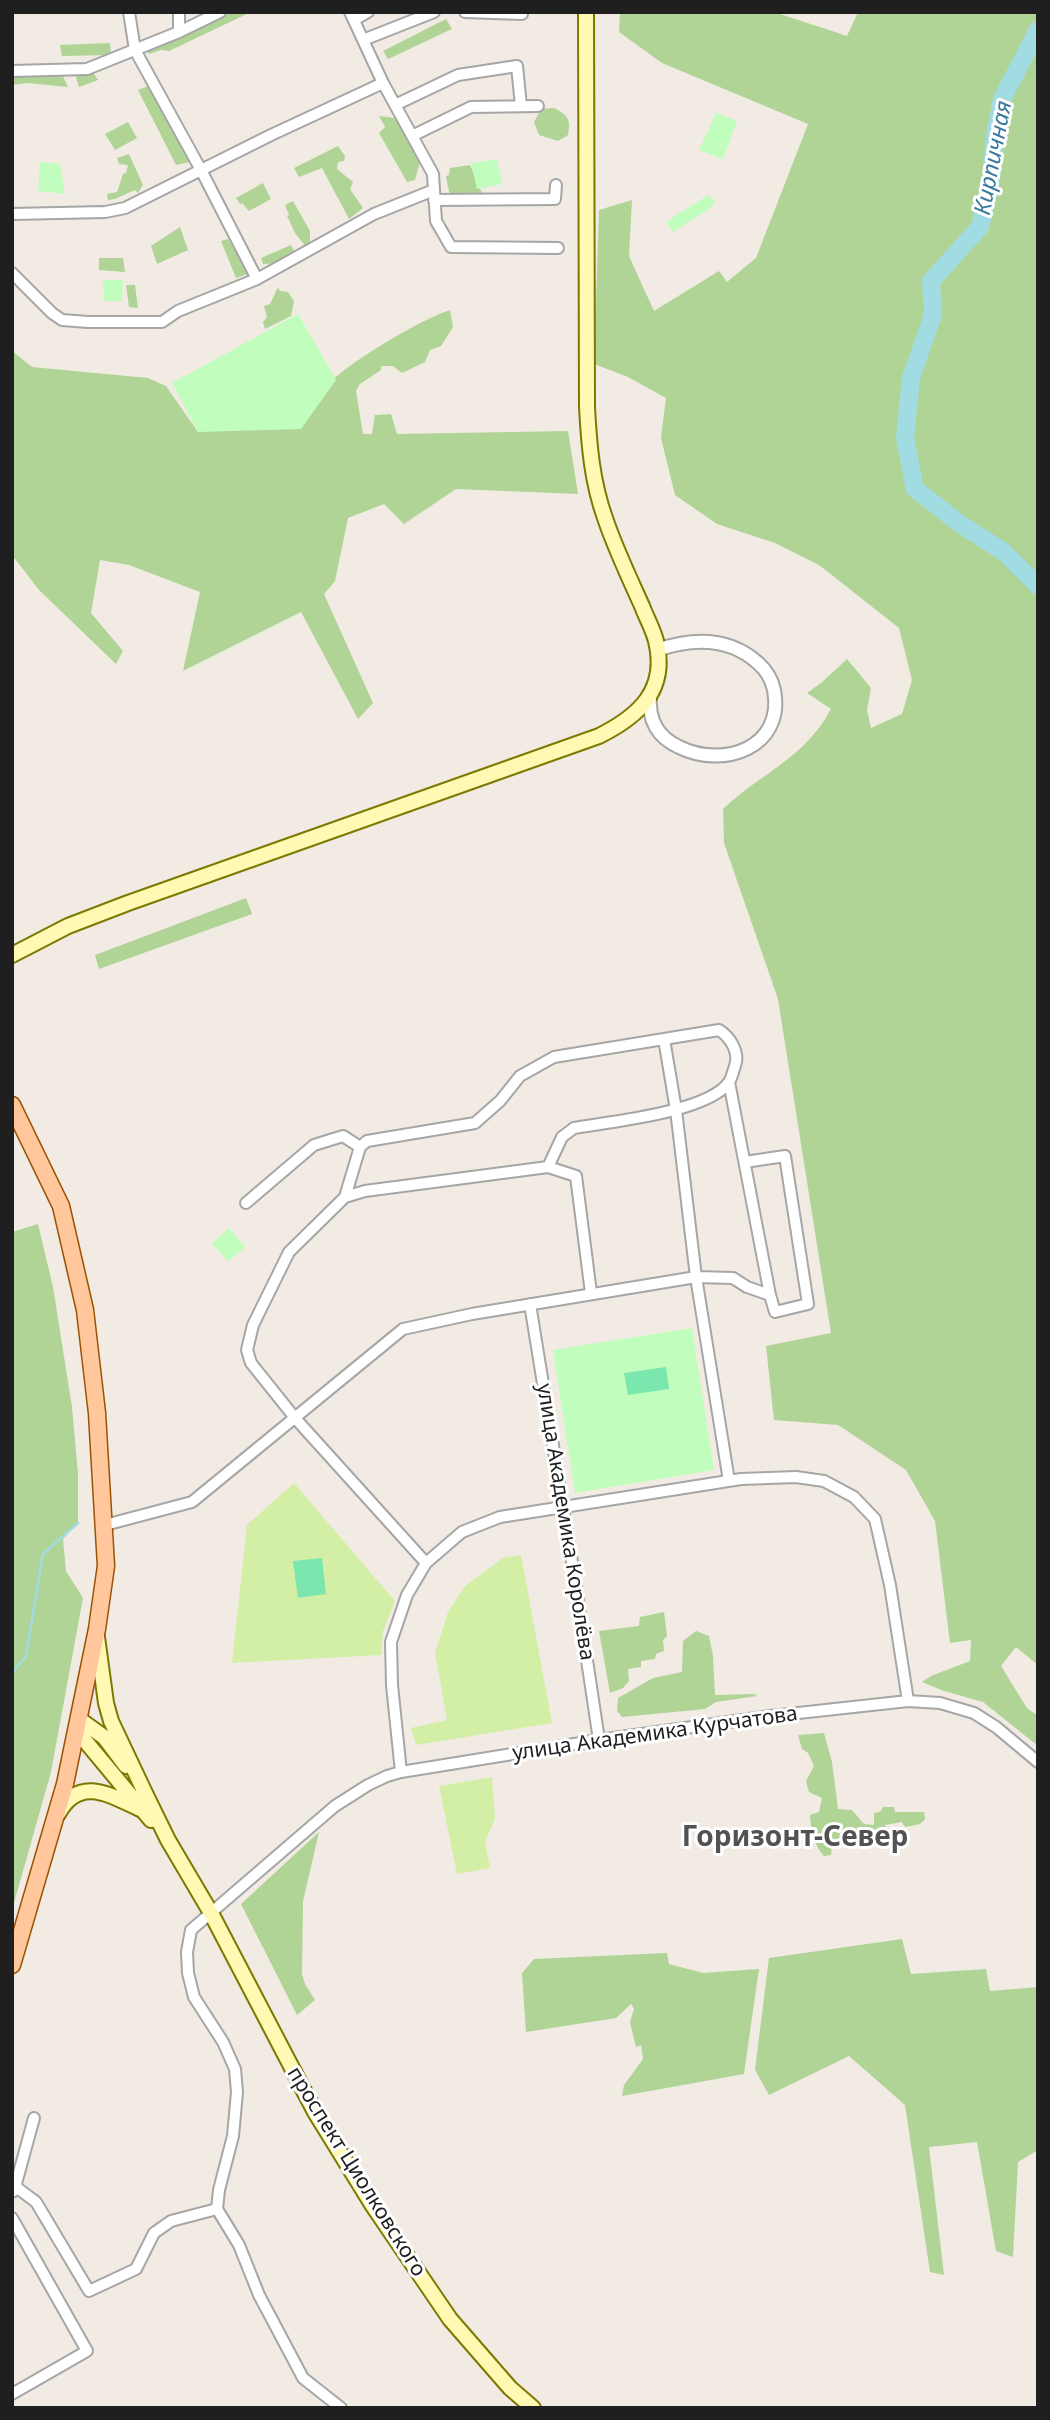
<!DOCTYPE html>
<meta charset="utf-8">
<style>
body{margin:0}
#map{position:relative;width:1050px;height:2420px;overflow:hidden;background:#f1ebe4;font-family:"Noto Sans",sans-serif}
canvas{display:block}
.frame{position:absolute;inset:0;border:14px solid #1f1f1f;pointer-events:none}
</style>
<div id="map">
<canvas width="1050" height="2420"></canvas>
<div class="frame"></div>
</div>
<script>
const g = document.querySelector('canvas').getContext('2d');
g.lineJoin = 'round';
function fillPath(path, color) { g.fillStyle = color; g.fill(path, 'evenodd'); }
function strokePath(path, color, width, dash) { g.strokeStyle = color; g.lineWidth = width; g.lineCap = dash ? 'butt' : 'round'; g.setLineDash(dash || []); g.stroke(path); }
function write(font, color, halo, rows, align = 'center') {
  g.font = font + ' "Noto Sans",sans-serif'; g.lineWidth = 6; g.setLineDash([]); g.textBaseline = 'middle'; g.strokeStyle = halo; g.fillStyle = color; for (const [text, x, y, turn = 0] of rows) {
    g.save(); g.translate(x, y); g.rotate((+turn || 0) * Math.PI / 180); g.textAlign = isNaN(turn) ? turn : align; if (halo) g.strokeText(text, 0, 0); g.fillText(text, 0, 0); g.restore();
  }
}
fillPath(new Path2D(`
 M 294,1483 L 395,1601 L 383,1631 L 381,1655 L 232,1663 L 247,1525 Z
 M 521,1555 L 552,1723 L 416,1745 L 411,1728 L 447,1720 L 435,1653 L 448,1612 L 465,1586 L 503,1558 Z
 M 492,1777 L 495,1819 L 485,1842 L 490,1868 L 457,1874 L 439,1786 Z`), '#d3efa6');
fillPath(new Path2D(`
 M 224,12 L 251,12 L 169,51 L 161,50 L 149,54 L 146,49 Z
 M 620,12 L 774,12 L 847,36 L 858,12 L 1038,12 L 1038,1665 L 1016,1647 L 1001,1666 L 1027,1708 L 1038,1716 L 1038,1746 L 983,1702 L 944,1691 L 922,1682 L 931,1676 L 970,1661 L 971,1640 L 950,1643 L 935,1521 L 906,1470 L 838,1425 L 774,1420 L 766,1346 L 831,1333 L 778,999 L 724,843 L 723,809 C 761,773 805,758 831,709 L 807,693 L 821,683 L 847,659 L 871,688 L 867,710 L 871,728 L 902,714 L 912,680 L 899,628 L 819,565 L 775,543 L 717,524 L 675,495 L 661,438 L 666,398 L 628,377 L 594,364 L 599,210 L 632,200 L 629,256 L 654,311 L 719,271 L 727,282 L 756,258 L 808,124 L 662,63 L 619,32 Z
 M 446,19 L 452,29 L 388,59 L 383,51 Z
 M 110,43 L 111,55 L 62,56 L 60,45 Z
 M 91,69 L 98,80 L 79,87 L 75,74 Z
 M 12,74 L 62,74 L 68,87 L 28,83 L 12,85 Z
 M 151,85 L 158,106 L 187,148 L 190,162 L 176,165 L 138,90 Z
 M 554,108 C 568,115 571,119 568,135 L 558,141 L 539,135 L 534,122 L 541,109 Z
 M 379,116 L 395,118 L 420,162 L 415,180 L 407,182 L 379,133 L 385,127 Z
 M 128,122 L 137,138 L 115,150 L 105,134 Z
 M 338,146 L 345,156 L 344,161 L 338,162 L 337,169 L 353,182 L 350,189 L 363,208 L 349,219 L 322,168 L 299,177 L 294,168 Z
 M 129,154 L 143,185 L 138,193 L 135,190 L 115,199 L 108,200 L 107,194 L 117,192 L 123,174 L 126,173 L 128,165 L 119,164 L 117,158 Z
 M 470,165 L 484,198 L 450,197 L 446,176 L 449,175 L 450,168 Z
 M 263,183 L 271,199 L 249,211 L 242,203 L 240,204 L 236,198 Z
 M 293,201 L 310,231 L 310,244 L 306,247 L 295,233 L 287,216 L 289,215 L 285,205 Z
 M 180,227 L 188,250 L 157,264 L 151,246 Z
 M 228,239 L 248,274 L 236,278 L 221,241 Z
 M 291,245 L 294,251 C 288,261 274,264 263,264 L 261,258 Z
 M 99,258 L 123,258 L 125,272 L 99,270 Z
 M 126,285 L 135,285 L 138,308 L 129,307 Z
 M 278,287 L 280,291 L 288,292 L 294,301 L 291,316 L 265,329 L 263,322 L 267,317 L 264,306 L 270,304 Z
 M 450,310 L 453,327 L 441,346 L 430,350 L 425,362 L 402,373 L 393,366 L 381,366 L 381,370 L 360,384 L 356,391 L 363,434 L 372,434 L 375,415 L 391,414 L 397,434 L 568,431 L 578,494 L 456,489 L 404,524 L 384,504 L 348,518 L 335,581 L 324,594 L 373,703 L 358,719 L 301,612 L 183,671 L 200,592 L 129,565 L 100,560 L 91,613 L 123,651 L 116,664 L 39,590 L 12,555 L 12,351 L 32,367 L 148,378 L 166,386 L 198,432 L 310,410 C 318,399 326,385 337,376 C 362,355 420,320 450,310 Z
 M 246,898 L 252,914 L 99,969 L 95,955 Z
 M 38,1224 L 53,1287 L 72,1407 L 78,1474 L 78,1523 L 63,1539 L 66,1571 L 83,1598 L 51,1772 L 12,1910 L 12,1232 Z
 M 664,1612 L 667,1636 L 663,1640 L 664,1651 L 656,1654 L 655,1659 L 641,1661 L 641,1667 L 628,1669 L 629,1681 L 623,1688 L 610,1693 L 599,1631 L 639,1626 L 640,1617 Z
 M 696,1631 L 709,1636 L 713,1656 L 715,1695 L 754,1694 L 757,1696 L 716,1702 L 705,1709 L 622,1717 L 617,1711 L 618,1698 L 653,1678 L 682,1672 L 683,1641 Z
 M 824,1733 L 832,1762 L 838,1809 L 852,1810 L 864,1824 L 874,1825 L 874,1813 L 880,1812 L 883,1807 L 894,1807 L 895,1812 L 924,1812 L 925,1819 L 920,1824 L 905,1827 L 902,1822 L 885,1825 L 887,1831 L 879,1835 L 858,1837 L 832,1845 L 831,1855 L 824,1856 C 813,1844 811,1831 810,1815 L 819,1812 L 822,1798 L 809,1792 L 806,1781 L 814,1766 L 808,1753 L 802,1749 L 798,1735 Z
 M 319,1832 L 303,1901 L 302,1974 L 305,1984 L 315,2000 L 297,2015 L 241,1904 Z
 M 902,1939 L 911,1974 L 986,1969 L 990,1991 L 1038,1987 L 1038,2150 L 1018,2162 L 1013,2257 L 996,2251 L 977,2142 L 929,2147 L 944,2275 L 930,2272 L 905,2105 L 849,2056 L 769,2095 L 755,2070 L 769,1958 Z
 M 667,1953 L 669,1964 L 703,1973 L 759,1969 L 744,2074 L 622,2096 L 624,2085 L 643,2059 L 641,2045 L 636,2047 L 630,2022 L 634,2009 L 631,2004 L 616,2018 L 526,2032 L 522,1973 L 534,1959 Z`), '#b0d495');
fillPath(new Path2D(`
 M 716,113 L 737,121 L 723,159 L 699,150 Z
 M 497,159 L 502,184 L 477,189 L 471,163 Z
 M 40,162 L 60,164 L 65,194 L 38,191 Z
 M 708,195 L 715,201 L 710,208 L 673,232 L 666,222 Z
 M 103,280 L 123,280 L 122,301 L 104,301 Z
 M 298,314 L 336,380 L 301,429 L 198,432 L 172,383 Z
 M 229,1228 L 245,1247 L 228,1261 L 212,1244 Z
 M 692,1328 L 714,1470 L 575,1493 L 553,1350 Z`), '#c1febe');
fillPath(new Path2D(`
 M 666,1367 L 669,1389 L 628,1395 L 624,1373 Z
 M 322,1558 L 326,1594 L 298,1598 L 293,1561 Z`), '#7be7af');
strokePath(new Path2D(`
 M 12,1673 L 26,1656 L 43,1554 L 78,1523`), '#a1dce2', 2.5);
strokePath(new Path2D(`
 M 1038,30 L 1002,99 L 995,136 L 991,181 L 980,227 L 931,281 L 933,315 L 911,378 L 905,438 L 915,489 L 959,523 L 1004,552 L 1038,586`), '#a1dce2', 18);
const minor = new Path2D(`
 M 129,12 L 135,50 L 201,170 L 257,279
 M 350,12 L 383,83 L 433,174 L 436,221 L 451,247 L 558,248
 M 465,12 L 522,14
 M 354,20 L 368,12
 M 179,32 L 179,12
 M 363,40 L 434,12
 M 12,71 L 87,69 L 179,32 L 220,12
 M 395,105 L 458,75 L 517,66 L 521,106
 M 412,136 L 471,107 L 538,106
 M 434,200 L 555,199 L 556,185
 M 12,214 L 105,212 L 125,208 L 271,135 L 383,83
 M 12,273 L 52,313 L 62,320 L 88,322 L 162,322 L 178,311 L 257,279 L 374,214 L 434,190
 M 664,1039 L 676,1110 L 696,1277 L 729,1481
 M 745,1162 L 785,1156 L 808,1304 L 775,1312 L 770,1295
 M 345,1197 L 360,1147 L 367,1141 L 475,1123 L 500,1101 L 520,1076 L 554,1057 L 719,1030 C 730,1037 740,1052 735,1066 C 733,1071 732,1078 729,1082 C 709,1112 609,1122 574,1128 L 562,1137 L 548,1167
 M 246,1203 L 314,1145 L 343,1136 L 360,1147
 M 530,1304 L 576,1587 L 599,1740
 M 105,1525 L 192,1502 L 403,1329 L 472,1314 L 696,1277 L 733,1278 L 747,1287 L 770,1295 L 729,1082
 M 426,1563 L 295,1418 L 251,1363 L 247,1350 L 253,1325 L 289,1252 L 345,1197 L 365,1191 L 548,1167 L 576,1176 L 591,1293
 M 401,1772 L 392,1685 L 391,1642 L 407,1595 L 426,1563 L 462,1532 L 500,1517 L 741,1479 L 796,1477 L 824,1481 L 854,1497 L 875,1519 L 890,1585 L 908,1701
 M 16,2187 L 36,2202 L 89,2291 L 136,2269 L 154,2233 L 171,2221 L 217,2209
 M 14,2191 L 34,2118
 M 12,2218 L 87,2351 L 12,2394
 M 341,2408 L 303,2378 L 259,2295 L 239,2245 L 217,2209 L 219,2190 L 233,2136 L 237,2092 L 235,2069 L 223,2042 L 194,1997 L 188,1973 L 187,1952 L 191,1930 L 335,1806 L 368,1785 L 387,1776 L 401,1772 L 599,1740 L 771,1716 L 908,1701 L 940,1703 L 974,1713 L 996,1727 L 1038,1762`);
const tertiary = new Path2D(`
 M 650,695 C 648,719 657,737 679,747 C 723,769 785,748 774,690 C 772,680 766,670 758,663 C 729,637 692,638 657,650`);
const secondary = new Path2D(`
 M 12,955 L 68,926 L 128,903 L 599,736 C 639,716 668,690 656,641 C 653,629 646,617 642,606 C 629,577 615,548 605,518 C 592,482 589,445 587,407 L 586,12
 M 97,1637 L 106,1703 L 111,1721 L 145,1793 L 168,1840 L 211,1913 L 315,2112 L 373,2206 L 450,2319 L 510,2388 L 533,2408
 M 79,1719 L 104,1737 L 126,1766
 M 77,1731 L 151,1820
 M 58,1814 C 79,1775 110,1795 140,1809`);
const primary = new Path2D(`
 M 12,1105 L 61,1206 L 85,1310 L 97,1413 L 106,1566 L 97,1629 L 65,1784 L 12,1965`);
strokePath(minor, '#a6a6a6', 14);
strokePath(tertiary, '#a6a6a6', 16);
strokePath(secondary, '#7c7900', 18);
strokePath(primary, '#9a5300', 19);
strokePath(minor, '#fff', 10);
strokePath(tertiary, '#fff', 12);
strokePath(secondary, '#fff9b4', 14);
strokePath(primary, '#ffc79b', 16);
write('21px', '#1f1f1f', '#fff', [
 ["улица Академика Королёва",565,1522,81],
 ["улица Академика Курчатова",655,1734,-8],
 ["проспект Циолковского",356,2172,58]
]);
write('italic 23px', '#3b7a9f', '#fff', [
 ["Кирпичная",994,158,-79]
]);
write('bold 28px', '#525252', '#fff', [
 ["Горизонт-Север",795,1838]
]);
</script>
